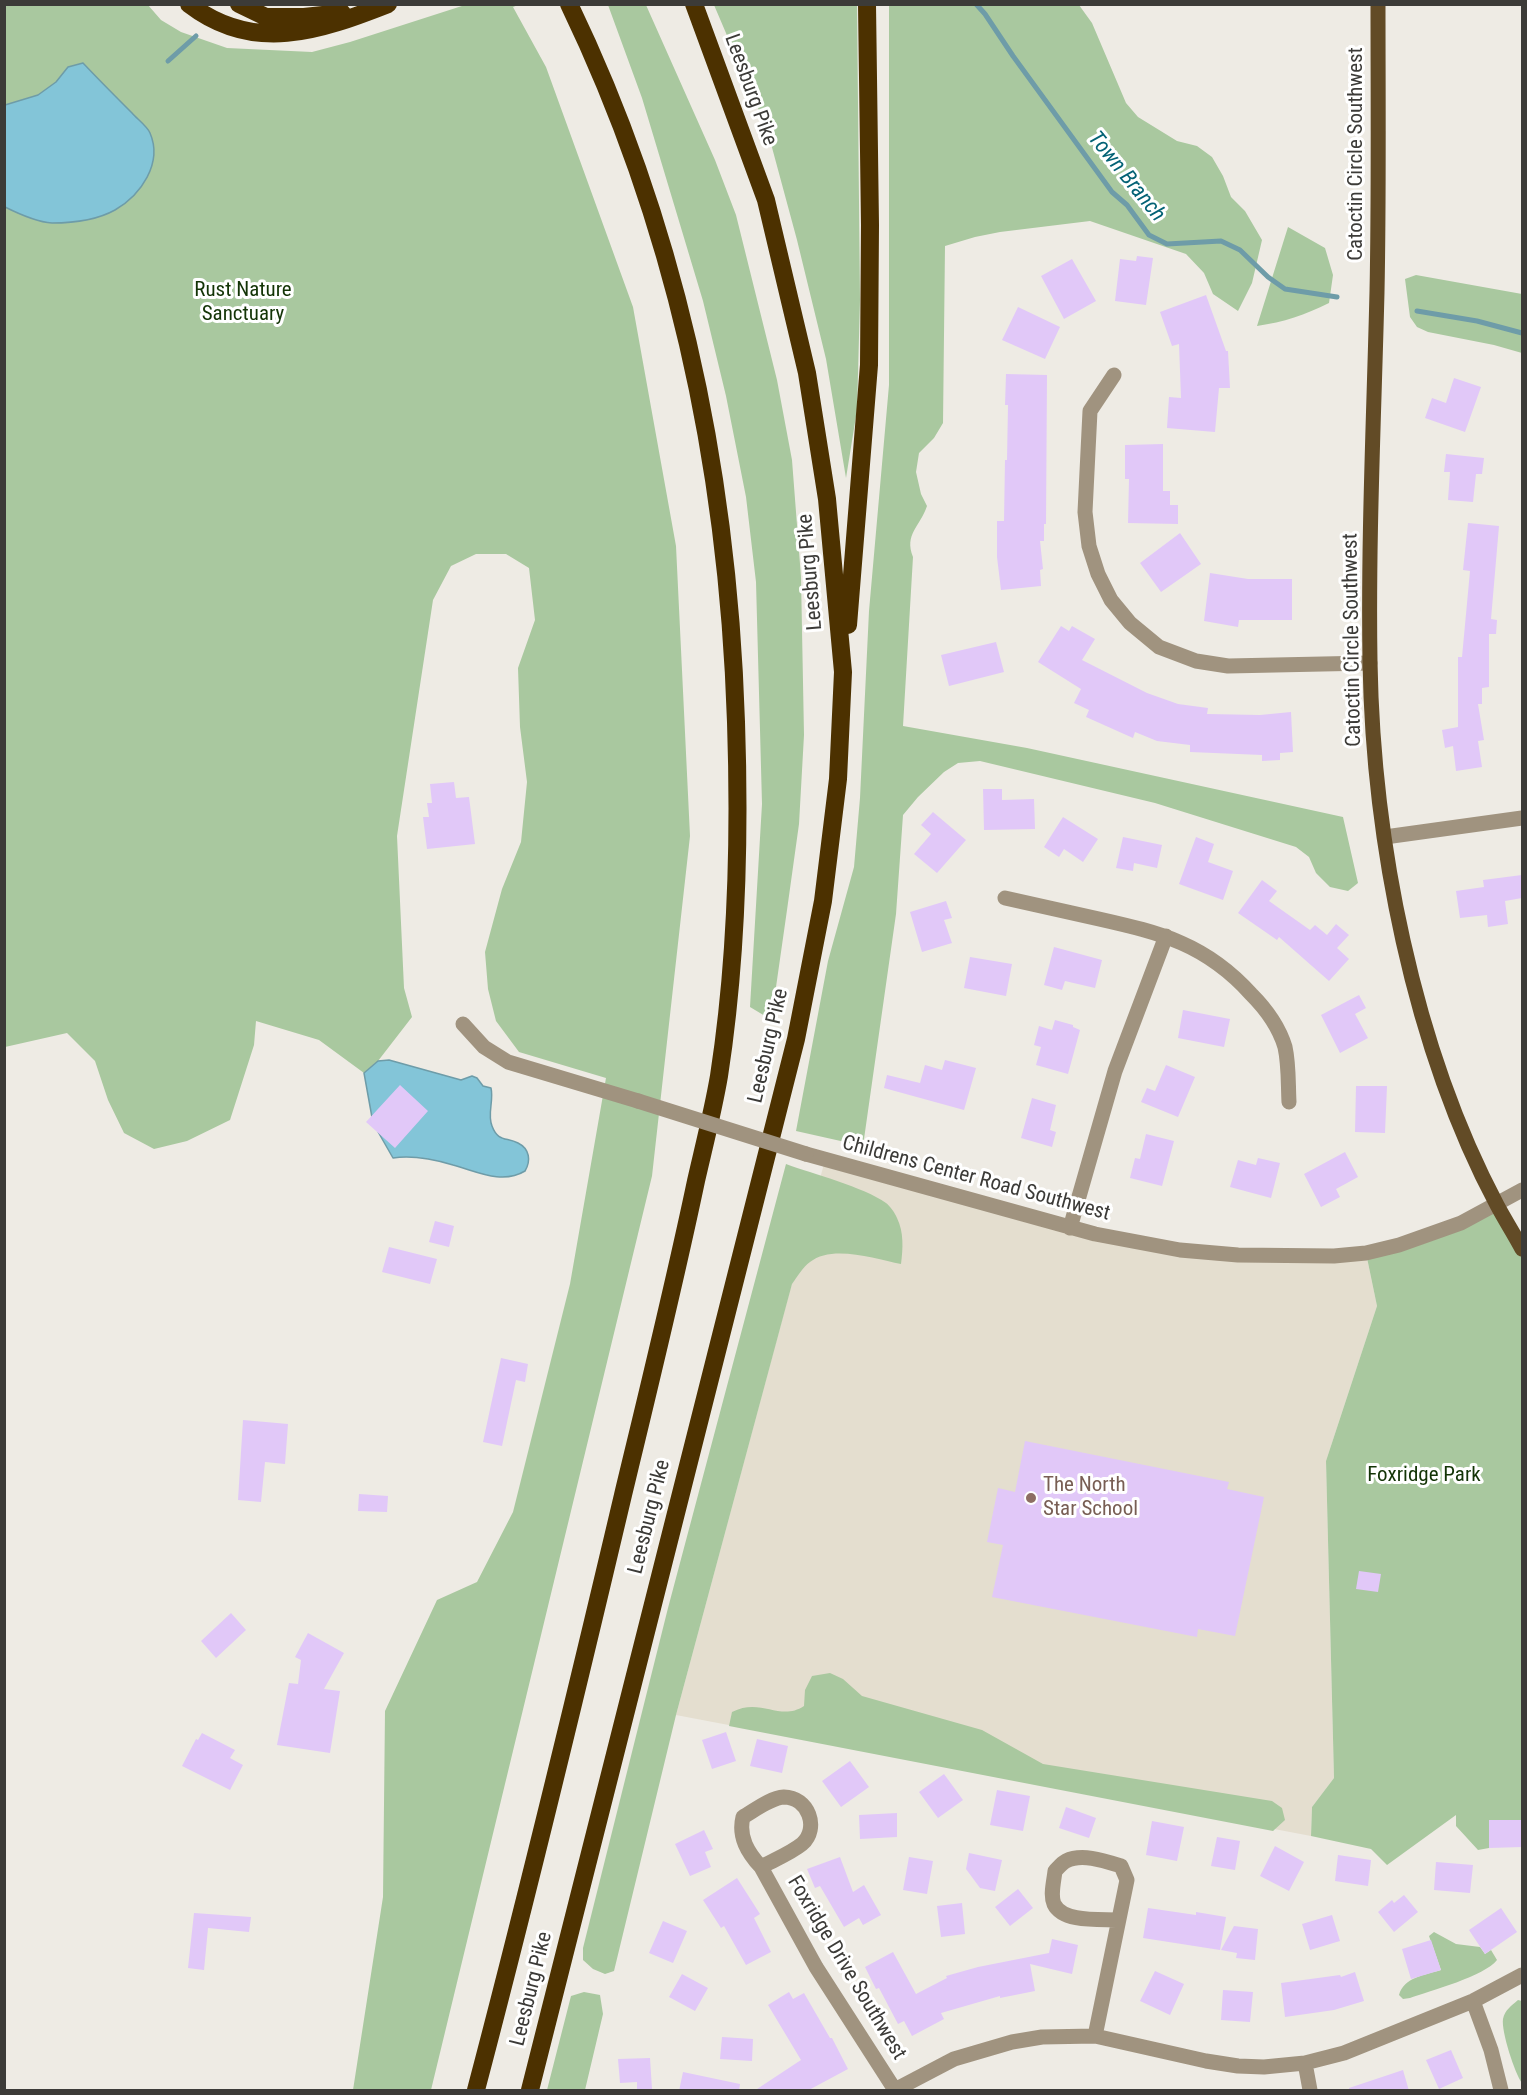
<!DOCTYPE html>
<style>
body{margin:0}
#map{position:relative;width:1527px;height:2095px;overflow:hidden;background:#eeebe4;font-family:"Roboto Condensed",sans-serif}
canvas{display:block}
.frame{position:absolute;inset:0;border:6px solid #3c3b38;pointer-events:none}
</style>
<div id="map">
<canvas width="1527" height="2095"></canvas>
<div class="frame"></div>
</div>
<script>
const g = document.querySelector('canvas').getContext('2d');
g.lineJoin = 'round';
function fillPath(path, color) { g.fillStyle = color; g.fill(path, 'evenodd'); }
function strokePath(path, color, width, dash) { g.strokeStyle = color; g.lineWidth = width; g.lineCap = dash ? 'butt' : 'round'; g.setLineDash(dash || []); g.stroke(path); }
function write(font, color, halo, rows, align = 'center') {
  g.font = font + ' "Roboto Condensed",sans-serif'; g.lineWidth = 6; g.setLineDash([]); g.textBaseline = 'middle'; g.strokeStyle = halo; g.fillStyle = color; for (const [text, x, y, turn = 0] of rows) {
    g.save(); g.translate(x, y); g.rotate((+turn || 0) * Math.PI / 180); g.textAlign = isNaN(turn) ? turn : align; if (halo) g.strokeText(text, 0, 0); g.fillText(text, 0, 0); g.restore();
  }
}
fillPath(new Path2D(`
 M 825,1160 L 1180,1250 L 1366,1253 L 1377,1306 L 1326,1461 L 1334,1778 L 1312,1807 L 1311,1836 L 676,1715 Z`), '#e4decf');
fillPath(new Path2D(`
 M 4,5 L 148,5 L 161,20 L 181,32 L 227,48 L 312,52 L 350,42 L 465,5 L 518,5 L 513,7 L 546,67 L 633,307 L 676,546 L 690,836 L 652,1176 L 431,2090 L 353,2090 L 383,1897 L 385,1711 L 437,1600 L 477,1582 L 513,1512 L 570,1284 L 606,1078 L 519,1052 L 496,1021 L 488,989 L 485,952 L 502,889 L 521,842 L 527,782 L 520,727 L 518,668 L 535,620 L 529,568 L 506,554 L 476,554 L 451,566 L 433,600 L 397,836 L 404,988 L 412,1017 L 378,1061 L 364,1073 L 319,1040 L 256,1021 L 254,1045 L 230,1120 L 187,1141 L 154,1149 L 124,1133 L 108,1100 L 95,1061 L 67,1033 L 5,1047 Z
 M 608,5 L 646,5 L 715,160 L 736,215 L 777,380 L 792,460 L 801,577 L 804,735 L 799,824 L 787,910 L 776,987 L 765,1016 L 750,1007 L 762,804 L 756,582 L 746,497 L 726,396 L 703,301 L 642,98 Z
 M 714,5 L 857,5 L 860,300 L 857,410 L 846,478 L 826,359 L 797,240 L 767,129 Z
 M 889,5 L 1079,5 L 1092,23 L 1126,103 L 1138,117 L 1177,141 L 1197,146 L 1212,157 L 1223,176 L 1231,197 L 1245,211 L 1262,240 L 1252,283 L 1238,311 L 1213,294 L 1204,273 L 1186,254 L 1090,221 L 1000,232 L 975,237 L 945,246 L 943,423 L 934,438 L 919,453 L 916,472 L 921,494 L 927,506 C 920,527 904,534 913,557 L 903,726 L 1027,748 L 1343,817 L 1358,883 L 1348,891 L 1330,887 L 1316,873 L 1309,857 L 1296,847 L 1155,803 L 980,761 L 958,763 L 944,772 L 918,797 L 903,815 L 896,914 L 863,1146 L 796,1131 L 828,961 L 854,867 L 860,798 L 869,611 L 889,385 Z
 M 1288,227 L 1325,248 L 1333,275 L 1329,303 C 1305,315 1284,322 1257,326 Z
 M 1416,275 L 1522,294 L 1522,353 L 1494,345 L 1428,332 L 1417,327 L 1410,317 L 1405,279 Z
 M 786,1164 C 813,1174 864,1187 886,1203 C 890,1206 895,1213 897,1218 C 904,1232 903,1249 901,1264 C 876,1259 832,1244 810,1262 C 803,1267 797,1277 792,1284 L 676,1715 L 614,1971 L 605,1974 L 593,1969 L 583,1960 L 583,1948 L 668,1608 Z
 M 1497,1205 L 1522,1250 L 1522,1847 L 1522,1820 L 1489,1820 L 1489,1848 L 1478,1850 L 1456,1826 L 1456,1815 L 1387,1865 L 1371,1849 L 1311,1836 L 1312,1807 L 1334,1778 L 1326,1461 L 1377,1306 L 1366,1253 Z
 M 830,1673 L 843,1679 L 862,1696 L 982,1730 L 1043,1764 L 1272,1801 L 1282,1808 L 1285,1820 L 1273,1831 L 729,1726 L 732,1712 C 761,1697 780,1722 804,1706 L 805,1690 L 812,1676 Z
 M 1434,1932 L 1456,1944 L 1480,1947 L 1485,1954 L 1491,1950 L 1497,1960 C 1485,1976 1430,1991 1410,1998 L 1403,1999 L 1399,1995 C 1404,1977 1425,1975 1441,1970 L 1429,1936 Z
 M 584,1992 L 600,1995 L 603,2014 L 585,2090 L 547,2090 L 571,1996 Z
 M 1518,2000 L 1522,2001 L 1522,2083 C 1515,2074 1501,2031 1503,2019 C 1505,2010 1511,2006 1518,2000 Z`), '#a9c89f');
const water = new Path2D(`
 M 83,63 C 99,80 115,96 132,113 C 137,119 147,126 150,133 C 163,163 141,195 115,210 C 97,220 72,223 52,223 C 36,222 19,214 5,207 L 5,105 L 38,95 L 56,82 L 68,67 Z
 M 389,1060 L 461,1080 L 472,1076 L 477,1078 L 483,1086 L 491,1088 C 494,1101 487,1114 492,1126 C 498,1142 506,1137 518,1143 C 530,1149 531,1161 525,1171 C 502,1185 476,1171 453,1165 C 433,1159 413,1155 393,1158 L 373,1123 L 364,1073 L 378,1061 Z`);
fillPath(water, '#83c5d8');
strokePath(water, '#6e9ca8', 1.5);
strokePath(new Path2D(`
 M 976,4 L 985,14 L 1013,56 L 1112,192 L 1127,205 L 1149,235 L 1167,244 L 1221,241 L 1240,250 L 1268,277 L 1285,289 L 1337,297
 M 168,61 L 196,36
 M 1417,311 L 1477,321 L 1522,333`), '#6e9ca8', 5);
fillPath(new Path2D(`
 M 1137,256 L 1153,258 L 1146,305 L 1115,301 L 1120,259 L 1136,261 Z
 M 1072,259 L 1096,301 L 1064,319 L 1041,276 Z
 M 1206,295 L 1226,351 L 1228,351 L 1230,388 L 1219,388 L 1215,432 L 1167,428 L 1169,397 L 1181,398 L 1179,344 L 1172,346 L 1160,312 Z
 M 1018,307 L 1060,327 L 1045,359 L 1002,340 Z
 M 1006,374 L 1047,375 L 1046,524 L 1044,524 L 1044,541 L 1040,541 L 1043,569 L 1040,570 L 1041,586 L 1001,590 L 997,557 L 997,521 L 1004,521 L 1005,460 L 1007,460 L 1008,405 L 1005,405 Z
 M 1454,378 L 1481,387 L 1465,432 L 1425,418 L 1432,398 L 1446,403 Z
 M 1163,444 L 1163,491 L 1170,491 L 1170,505 L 1178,505 L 1178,524 L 1128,523 L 1129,479 L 1125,479 L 1125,445 Z
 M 1446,454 L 1484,458 L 1482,474 L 1476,474 L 1473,502 L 1448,500 L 1450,472 L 1444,472 Z
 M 1468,523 L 1499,526 L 1491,619 L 1497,620 L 1496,634 L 1489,634 L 1489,687 L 1482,688 L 1482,704 L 1478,704 L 1484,740 L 1478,741 L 1482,767 L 1456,771 L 1453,746 L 1445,748 L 1442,730 L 1458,727 L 1458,657 L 1462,657 L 1470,571 L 1463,570 Z
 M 1180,533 L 1201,564 L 1161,592 L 1140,563 Z
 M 1210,573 L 1248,579 L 1292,579 L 1292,620 L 1239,620 L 1238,627 L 1204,621 Z
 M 1061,626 L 1069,631 L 1072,626 L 1095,639 L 1082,660 L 1147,693 L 1178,704 L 1208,708 L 1207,714 L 1260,715 L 1291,712 L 1293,752 L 1280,753 L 1280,760 L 1262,761 L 1262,755 L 1190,752 L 1190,745 L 1157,741 L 1135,732 L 1133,738 L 1086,717 L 1089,710 L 1074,703 L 1081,689 L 1038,662 Z
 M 996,642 L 1004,672 L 949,686 L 941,655 Z
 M 454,782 L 456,798 L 469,797 L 475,844 L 427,849 L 423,817 L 429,817 L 427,803 L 432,803 L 430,784 Z
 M 983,789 L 1002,789 L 1002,800 L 1034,799 L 1035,829 L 984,830 Z
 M 933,812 L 966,840 L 937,873 L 914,854 L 931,834 L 921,825 Z
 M 1063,817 L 1098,839 L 1083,862 L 1064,849 L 1059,857 L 1044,847 Z
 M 1123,837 L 1162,845 L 1157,868 L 1134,863 L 1133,871 L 1116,868 Z
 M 1196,837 L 1214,844 L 1208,862 L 1233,871 L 1223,900 L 1179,884 Z
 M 1522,875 L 1522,898 L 1505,901 L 1508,924 L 1488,927 L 1487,915 L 1460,918 L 1456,891 L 1484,887 L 1483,880 Z
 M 1262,880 L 1277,891 L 1269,901 L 1310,930 L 1315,925 L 1327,935 L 1336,924 L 1349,935 L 1337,948 L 1349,959 L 1329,981 L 1279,937 L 1277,940 L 1238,913 Z
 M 946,901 L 952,918 L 944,920 L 952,943 L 922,952 L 910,912 Z
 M 1054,947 L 1102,960 L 1095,988 L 1065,981 L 1062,990 L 1044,985 Z
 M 970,957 L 1012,964 L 1006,996 L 964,988 Z
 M 1359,995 L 1366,1008 L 1355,1014 L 1368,1038 L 1340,1053 L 1321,1015 Z
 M 1183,1010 L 1230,1019 L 1224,1047 L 1178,1038 Z
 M 1055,1020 L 1073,1025 L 1073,1027 L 1080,1030 L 1068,1074 L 1036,1065 L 1041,1047 L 1034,1045 L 1039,1026 L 1052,1030 Z
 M 945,1060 L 976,1068 L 964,1110 L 884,1088 L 887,1075 L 920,1083 L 925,1065 L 942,1070 Z
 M 1166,1065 L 1195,1077 L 1178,1117 L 1141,1102 L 1147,1088 L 1155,1091 Z
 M 400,1085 L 428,1111 L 395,1148 L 366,1122 Z
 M 1356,1086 L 1387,1086 L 1385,1133 L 1355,1132 Z
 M 1032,1098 L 1056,1105 L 1050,1130 L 1056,1132 L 1052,1147 L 1021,1138 Z
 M 1146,1134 L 1174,1141 L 1162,1186 L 1130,1178 L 1135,1158 L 1140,1159 Z
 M 1345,1152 L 1358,1177 L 1336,1189 L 1340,1197 L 1321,1207 L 1304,1174 Z
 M 1258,1158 L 1280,1163 L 1271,1198 L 1230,1187 L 1238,1160 L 1256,1165 Z
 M 435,1221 L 454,1226 L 449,1247 L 429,1242 Z
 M 389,1247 L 437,1259 L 430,1284 L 382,1272 Z
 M 501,1358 L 528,1364 L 525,1382 L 516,1380 L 502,1446 L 483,1442 Z
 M 243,1420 L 288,1424 L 285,1464 L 265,1462 L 261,1502 L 238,1500 Z
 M 1025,1441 L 1229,1482 L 1227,1489 L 1264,1497 L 1235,1636 L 1198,1629 L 1197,1637 L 992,1597 L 1003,1545 L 987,1542 L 998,1488 L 1015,1492 Z
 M 359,1494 L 388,1496 L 387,1512 L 358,1511 Z
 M 1359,1571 L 1381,1574 L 1378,1592 L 1356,1589 Z
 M 231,1613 L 246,1630 L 216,1658 L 201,1641 Z
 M 308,1633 L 344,1653 L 324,1689 L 340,1691 L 330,1753 L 277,1745 L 289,1683 L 298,1684 L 301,1660 L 295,1657 Z
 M 726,1732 L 736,1761 L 712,1769 L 702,1740 Z
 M 202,1733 L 235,1750 L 230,1758 L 243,1765 L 230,1790 L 182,1766 L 196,1739 L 198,1740 Z
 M 757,1739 L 788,1746 L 782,1773 L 750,1766 Z
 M 850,1761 L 869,1787 L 841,1807 L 822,1781 Z
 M 944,1774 L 963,1800 L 938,1818 L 919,1792 Z
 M 997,1790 L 1030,1796 L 1023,1831 L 990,1825 Z
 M 1066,1807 L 1096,1818 L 1089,1838 L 1059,1828 Z
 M 897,1813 L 897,1837 L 860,1839 L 859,1815 Z
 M 1489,1820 L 1522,1820 L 1522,1847 L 1489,1848 Z
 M 1152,1821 L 1184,1827 L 1177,1861 L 1146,1855 Z
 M 704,1830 L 713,1849 L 705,1852 L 711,1867 L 690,1876 L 675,1844 Z
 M 1217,1837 L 1240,1841 L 1235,1870 L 1211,1866 Z
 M 1275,1846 L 1304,1862 L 1289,1891 L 1260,1876 Z
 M 969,1853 L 1002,1860 L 995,1891 L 980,1888 L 966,1869 Z
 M 1338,1855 L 1371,1860 L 1368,1886 L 1335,1881 Z
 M 840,1857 L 853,1892 L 864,1885 L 881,1915 L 863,1925 L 859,1918 L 844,1927 L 820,1886 L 815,1888 L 807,1869 Z
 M 909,1857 L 933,1861 L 927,1894 L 903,1890 Z
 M 1436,1862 L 1473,1865 L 1470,1893 L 1434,1890 Z
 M 737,1878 L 760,1914 L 754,1918 L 771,1952 L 746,1965 L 724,1926 L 721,1928 L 703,1900 Z
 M 1018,1889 L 1033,1908 L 1010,1926 L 995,1907 Z
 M 1404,1895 L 1418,1912 L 1394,1932 L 1378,1912 L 1392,1900 L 1394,1903 Z
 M 962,1903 L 965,1934 L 941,1937 L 937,1906 Z
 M 1148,1908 L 1196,1915 L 1196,1912 L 1226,1917 L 1220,1950 L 1143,1938 Z
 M 1501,1908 L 1517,1932 L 1485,1954 L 1469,1930 Z
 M 194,1913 L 251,1917 L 249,1932 L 208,1928 L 204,1970 L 188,1968 Z
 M 1332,1915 L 1340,1941 L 1310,1950 L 1302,1924 Z
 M 663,1921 L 687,1931 L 673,1963 L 649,1953 Z
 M 1234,1926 L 1258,1929 L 1255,1960 L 1236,1958 L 1237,1953 L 1221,1950 Z
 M 1052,1939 L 1078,1945 L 1072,1974 L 1030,1964 L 1035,1991 L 1000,1998 L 1000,1996 L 941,2013 L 944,2019 L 912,2036 L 904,2021 L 898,2024 L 879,1988 L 876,1989 L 865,1967 L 893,1952 L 916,1994 L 947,1978 L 946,1976 L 978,1967 L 1049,1953 Z
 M 1431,1940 L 1441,1970 L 1411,1979 L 1402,1949 Z
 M 1155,1971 L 1184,1984 L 1170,2015 L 1140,2001 Z
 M 1355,1972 L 1364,2001 L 1334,2010 L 1285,2017 L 1281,1983 L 1340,1975 L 1341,1977 Z
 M 682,1974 L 708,1988 L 695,2011 L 669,1997 Z
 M 1223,1990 L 1253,1992 L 1250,2022 L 1221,2020 Z
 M 789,1992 L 793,1999 L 804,1993 L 830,2038 L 832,2038 L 848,2069 L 807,2091 L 754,2091 L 801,2060 L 768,2005 Z
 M 722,2037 L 753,2039 L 752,2061 L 720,2059 Z
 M 1451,2050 L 1463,2078 L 1439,2089 L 1426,2060 Z
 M 650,2058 L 652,2089 L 637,2089 L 637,2082 L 620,2083 L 618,2059 Z
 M 1403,2070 L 1409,2091 L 1349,2091 L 1349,2088 Z
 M 683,2072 L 740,2084 L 739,2091 L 679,2091 Z`), '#e1c8f8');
strokePath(new Path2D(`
 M 1114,375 L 1090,411 L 1085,512 L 1089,546 L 1098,574 L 1111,600 L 1130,623 L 1159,647 L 1196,661 L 1228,666 L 1370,663
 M 1385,837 L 1522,818
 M 1005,898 C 1036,905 1068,912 1099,919 C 1161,933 1206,944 1251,994 C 1266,1009 1279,1027 1285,1047 C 1289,1065 1288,1084 1289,1102
 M 463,1024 L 484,1047 L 508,1062 L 638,1101
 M 806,1154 L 1095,1234 L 1180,1250 L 1238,1255 L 1334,1256 L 1366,1253 L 1399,1245 L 1461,1223 L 1522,1190
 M 1070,1228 L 1115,1071 L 1166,936
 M 761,1867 C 774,1860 791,1853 802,1844 C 820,1828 808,1797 784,1797 C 770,1798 755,1810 743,1817 C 738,1837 748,1853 761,1867 L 816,1967 L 895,2090
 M 1473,2001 L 1491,2050 L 1501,2090
 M 1095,2036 L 1127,1880 L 1121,1866 C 1105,1861 1082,1853 1066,1861 C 1062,1863 1058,1868 1055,1871 C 1054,1881 1050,1895 1054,1904 C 1063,1923 1101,1919 1118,1920
 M 1305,2063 L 1310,2090
 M 895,2090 L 954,2059 L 1012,2042 L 1042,2037 L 1095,2036 L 1206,2061 L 1238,2066 L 1264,2067 L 1305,2063 L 1344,2053 L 1473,2001 L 1522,1975`), '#a0937f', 15);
strokePath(new Path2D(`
 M 1378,4 C 1378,100 1379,196 1377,292 C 1374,415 1368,539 1370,662 C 1373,840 1413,1047 1497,1205 C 1505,1220 1514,1234 1522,1249`), '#624b26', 15);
strokePath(new Path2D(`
 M 189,4 C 254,54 319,31 388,4
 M 239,4 L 266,17 L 304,17 L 342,13
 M 848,625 L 869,365 L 870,225 L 867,4
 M 476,2090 C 528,1893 576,1694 623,1495 C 648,1391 674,1286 696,1181 C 704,1146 713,1111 719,1076 C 737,959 740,840 736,722 C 728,473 678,230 569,4
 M 530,2090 L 796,1039 L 823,901 L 838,779 L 843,672 L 827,499 L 807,373 L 766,200 L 694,4`), '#4c3100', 18);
strokePath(new Path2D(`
 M 638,1101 L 806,1154`), '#a0937f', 15);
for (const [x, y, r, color] of [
 [1031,1498,6,"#8d6e63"]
]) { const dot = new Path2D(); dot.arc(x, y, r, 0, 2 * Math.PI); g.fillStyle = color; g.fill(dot); strokePath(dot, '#fff', 2); }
write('21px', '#3c3b38', '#fff', [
 ["Leesburg Pike",750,90,70],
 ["Catoctin Circle Southwest",1357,154,-90],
 ["Leesburg Pike",811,572,-95],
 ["Catoctin Circle Southwest",1353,640,-91],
 ["Leesburg Pike",769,1046,-77],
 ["Childrens Center Road Southwest",976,1179,15],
 ["Leesburg Pike",650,1517,-76],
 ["Foxridge Drive Southwest",846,1968,59],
 ["Leesburg Pike",532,1989,-76]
]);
write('21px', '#133406', '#fff', [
 ["Rust Nature",243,291],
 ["Sanctuary",243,315],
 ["Foxridge Park",1424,1476]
]);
write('21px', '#785e54', '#fff', [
 ["The North",1043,1486],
 ["Star School",1043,1510]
], 'left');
write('italic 22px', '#036275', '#fff', [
 ["Town Branch",1126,177,51]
]);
</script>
